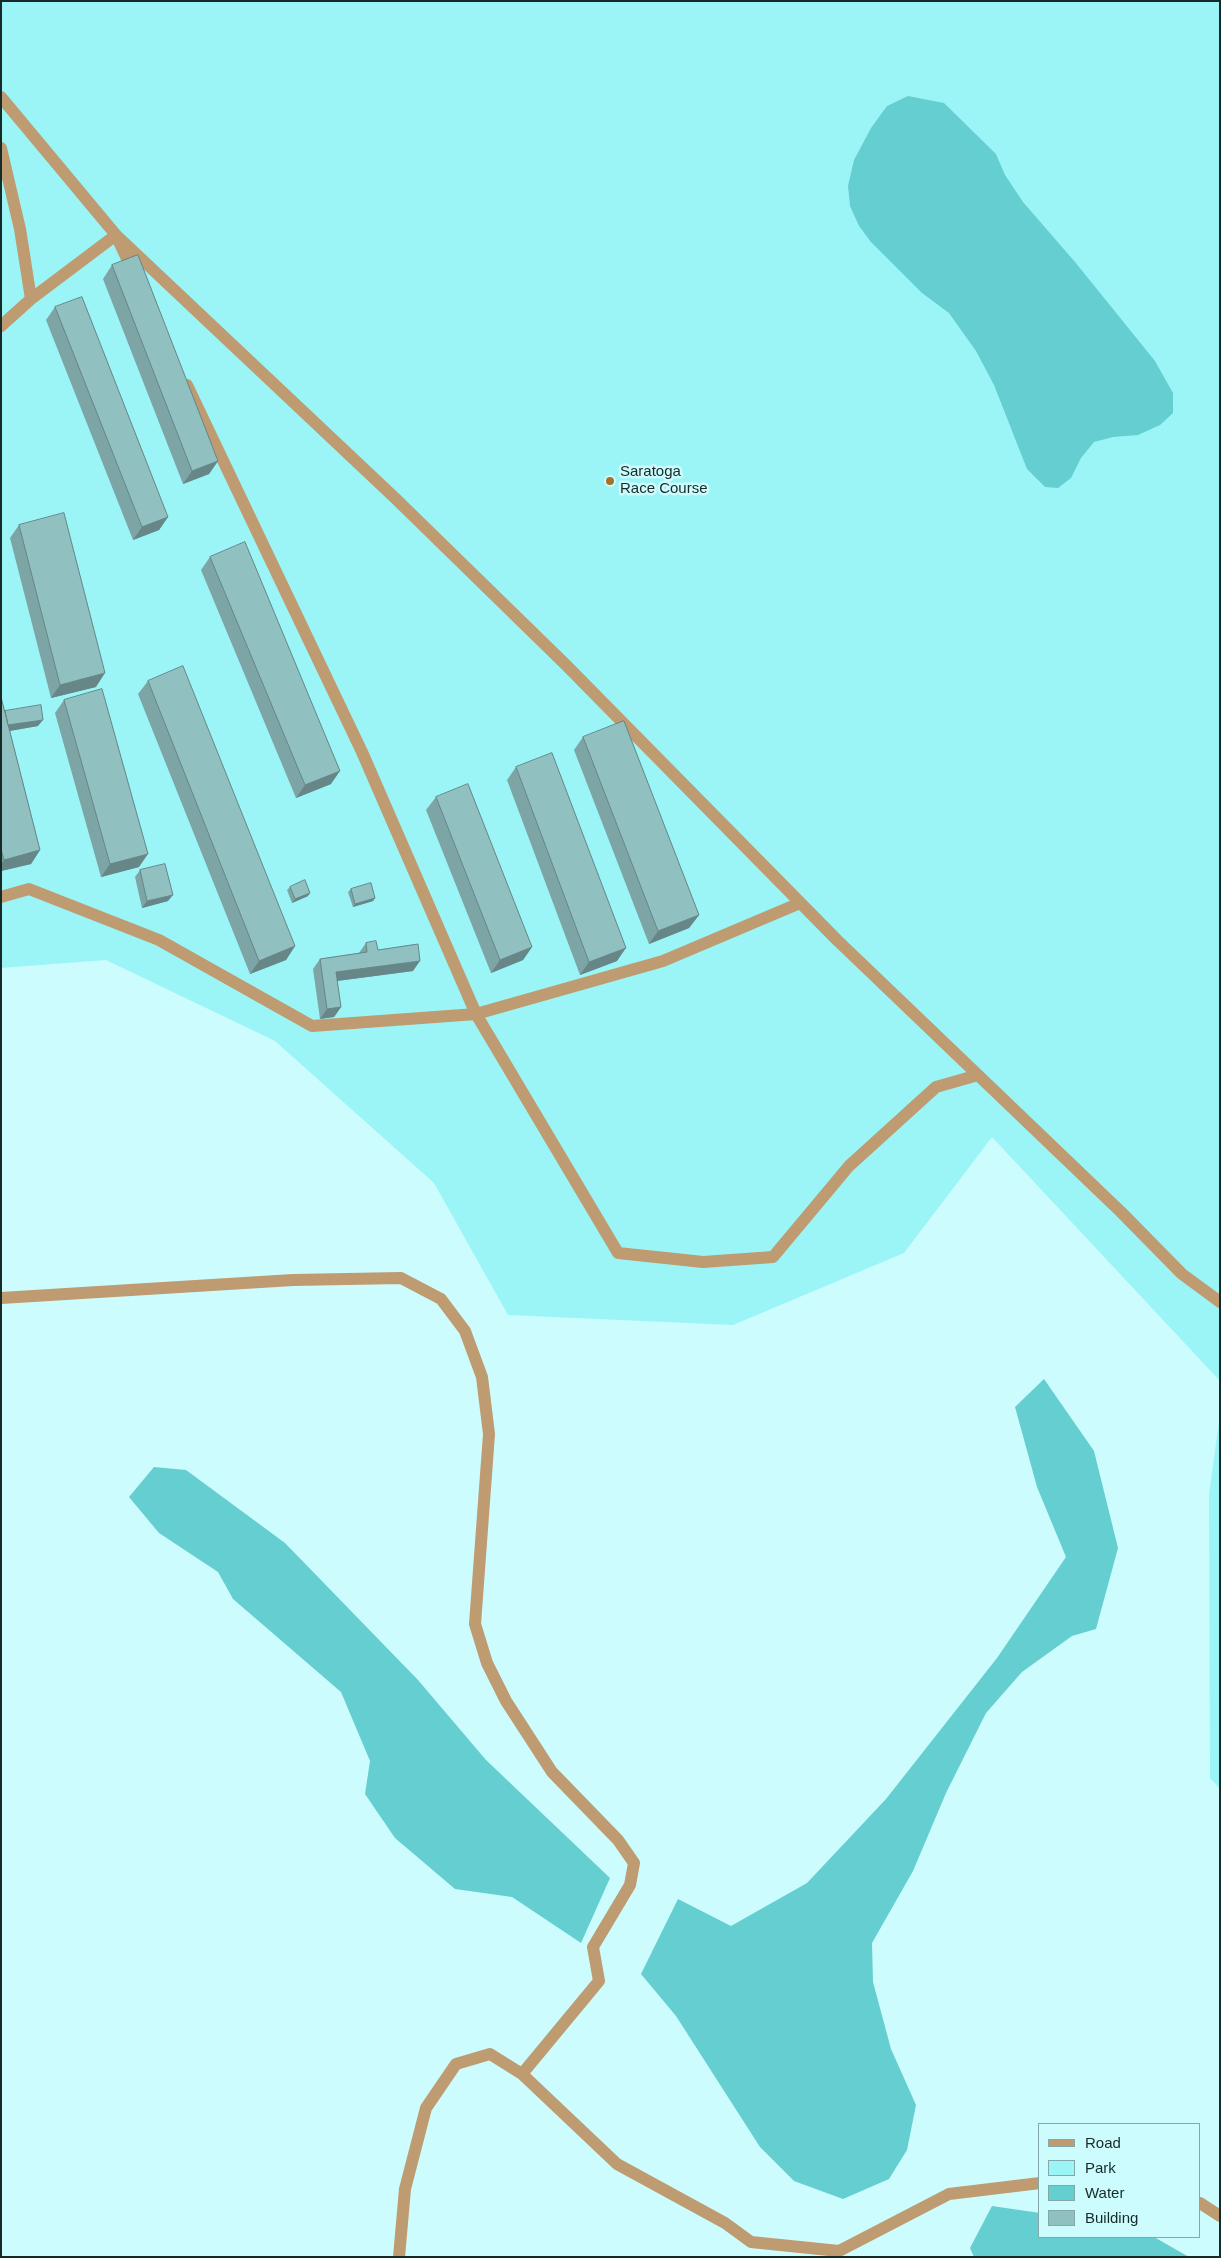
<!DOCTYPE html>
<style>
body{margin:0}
#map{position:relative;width:1221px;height:2258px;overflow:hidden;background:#ccfcfd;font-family:Helvetica,sans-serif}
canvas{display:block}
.frame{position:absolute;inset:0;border:2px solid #172a2a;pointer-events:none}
.legend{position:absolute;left:1038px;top:2123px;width:162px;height:115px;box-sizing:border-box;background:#ccfcfd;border:1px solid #84a8a9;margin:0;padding:6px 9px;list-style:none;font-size:15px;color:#172a2a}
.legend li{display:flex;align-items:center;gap:10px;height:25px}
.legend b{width:25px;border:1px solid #84a8a9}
</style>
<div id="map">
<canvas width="1221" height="2258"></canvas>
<div class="frame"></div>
<ul class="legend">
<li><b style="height:6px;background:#be9b70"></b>Road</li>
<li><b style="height:14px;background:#9bf5f7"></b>Park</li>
<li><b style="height:14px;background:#64ced1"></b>Water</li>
<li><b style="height:14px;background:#91c0c1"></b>Building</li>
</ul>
</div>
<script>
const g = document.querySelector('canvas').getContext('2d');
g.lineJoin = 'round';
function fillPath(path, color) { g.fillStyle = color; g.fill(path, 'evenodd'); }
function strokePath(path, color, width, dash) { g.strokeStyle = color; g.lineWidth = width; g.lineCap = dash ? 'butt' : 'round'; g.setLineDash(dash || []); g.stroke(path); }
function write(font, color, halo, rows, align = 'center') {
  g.font = font + ' Helvetica,sans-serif'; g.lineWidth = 5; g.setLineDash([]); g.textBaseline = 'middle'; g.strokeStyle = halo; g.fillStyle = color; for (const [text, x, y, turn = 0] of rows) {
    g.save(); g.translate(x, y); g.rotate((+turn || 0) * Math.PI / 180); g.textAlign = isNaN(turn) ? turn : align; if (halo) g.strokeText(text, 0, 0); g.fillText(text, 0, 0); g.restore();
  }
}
fillPath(new Path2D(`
 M 1,1 L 1220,1 L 1220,1381 L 992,1137 L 904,1253 L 733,1325 L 508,1315 L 434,1183 L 275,1041 L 106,960 L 1,968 Z
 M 1220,1414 L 1220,1789 L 1210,1778 L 1209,1495 Z`), '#9bf5f7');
fillPath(new Path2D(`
 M 908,96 L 944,103 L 996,154 L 1005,175 L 1023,202 L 1075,262 L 1155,361 L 1173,393 L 1173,413 L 1160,425 L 1138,435 L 1113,437 L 1094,442 L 1081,458 L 1071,478 L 1058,488 L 1045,487 L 1027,469 L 994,385 L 976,351 L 949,313 L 922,293 L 871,242 L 859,226 L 850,206 L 848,186 L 854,160 L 871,128 L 887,106 Z
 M 1044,1379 L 1094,1451 L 1118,1548 L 1096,1629 L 1072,1636 L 1022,1672 L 986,1713 L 946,1793 L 913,1871 L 872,1943 L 873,1982 L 891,2049 L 916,2105 L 907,2150 L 889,2179 L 843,2199 L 794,2181 L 760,2147 L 676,2016 L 641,1974 L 678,1899 L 731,1926 L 807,1883 L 886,1799 L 997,1658 L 1066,1557 L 1037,1487 L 1015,1407 Z
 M 154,1467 L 186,1470 L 285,1543 L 418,1680 L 486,1760 L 610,1878 L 581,1943 L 512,1897 L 455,1889 L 395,1838 L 365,1794 L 370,1761 L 341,1692 L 233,1599 L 218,1572 L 159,1533 L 129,1497 Z
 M 992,2206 L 1040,2213 L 1040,2237 L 1154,2237 L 1189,2257 L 974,2257 L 970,2248 Z`), '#64ced1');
strokePath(new Path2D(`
 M 1,97 L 116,235 L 396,499 L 566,665 L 837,940 L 1121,1212 L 1182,1274 L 1220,1302
 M 1,148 L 20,229 L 31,299
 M 1,326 L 31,299 L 116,235 L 134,274
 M 187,385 L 362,752 L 476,1014 L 618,1253 L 703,1262 L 773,1257 L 849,1166 L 936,1087 L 978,1075
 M 1,897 L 29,889 L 159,940 L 312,1026 L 476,1014 L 663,961 L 800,903
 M 1,1298 L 293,1280 L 401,1278 L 441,1299 L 465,1331 L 482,1377 L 489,1434 L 475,1624 L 487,1663 L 506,1701 L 552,1772 L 618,1840 L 634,1863 L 630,1885 L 593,1947 L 599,1981 L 522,2074
 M 1200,2203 L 1220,2216
 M 399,2257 L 405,2189 L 426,2108 L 456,2064 L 490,2054 L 522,2074 L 617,2164 L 725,2223 L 751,2242 L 839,2251 L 949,2194 L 1040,2183`), '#be9b70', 12);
fillPath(new Path2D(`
 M 112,265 L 218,461 L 209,474 L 183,484 L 103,279 Z
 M 55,307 L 168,517 L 159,530 L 133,540 L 46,320 Z
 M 19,525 L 96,687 L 51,698 L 10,538 Z
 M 210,557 L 331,784 L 296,798 L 201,570 Z
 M 148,681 L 295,946 L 286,960 L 250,974 L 138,694 Z
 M 1,697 L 5,711 L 38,726 L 10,731 L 40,850 L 31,864 L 1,871 Z
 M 64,700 L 139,867 L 101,877 L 55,713 Z
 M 583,737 L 699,915 L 689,928 L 649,944 L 574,750 Z
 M 516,767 L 617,961 L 580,975 L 507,780 Z
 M 436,797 L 532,947 L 523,960 L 491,973 L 426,810 Z
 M 140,870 L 168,901 L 142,908 L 135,877 Z
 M 290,887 L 308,896 L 292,903 L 287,890 Z
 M 351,889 L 375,898 L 373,901 L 353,907 L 348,892 Z
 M 366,943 L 413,971 L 337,981 L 341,1007 L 334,1017 L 320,1019 L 313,969 L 320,959 L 359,953 Z`), '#7da5a6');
fillPath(new Path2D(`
 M 218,461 L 209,474 L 183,484 L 192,471 Z
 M 168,517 L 159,530 L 133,540 L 142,527 Z
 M 105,673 L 96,687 L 51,698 L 60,685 Z
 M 43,720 L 38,726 L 3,732 L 8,725 Z
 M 340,771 L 331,784 L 296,798 L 305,785 Z
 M 40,850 L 31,864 L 1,871 L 1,864 L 4,860 Z
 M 148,854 L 139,867 L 101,877 L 110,864 Z
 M 310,893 L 308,896 L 292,903 L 295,899 Z
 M 173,895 L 168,901 L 142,908 L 147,901 Z
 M 375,898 L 373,901 L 353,907 L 355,904 Z
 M 699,915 L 689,928 L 649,944 L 658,931 Z
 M 295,946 L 286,960 L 250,974 L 259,961 Z
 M 532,947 L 523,960 L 491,973 L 500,960 Z
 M 626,948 L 617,961 L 580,975 L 589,962 Z
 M 420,961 L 413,971 L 329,982 L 336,972 Z
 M 341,1007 L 334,1017 L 320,1019 L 327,1009 Z`), '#668687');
const building = new Path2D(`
 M 138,255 L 218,461 L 192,471 L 112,265 Z
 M 82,297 L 168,517 L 142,527 L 55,307 Z
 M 64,513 L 105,673 L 60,685 L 19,525 Z
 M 245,542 L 340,771 L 305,785 L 210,557 Z
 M 183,666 L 295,946 L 259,961 L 148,681 Z
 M 102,689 L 148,854 L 110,864 L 64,700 Z
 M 1,697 L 40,850 L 4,860 L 1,849 Z
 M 41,705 L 43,720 L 8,725 L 5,711 Z
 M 624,721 L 699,915 L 658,931 L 583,737 Z
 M 552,753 L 626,948 L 589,962 L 516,767 Z
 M 468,784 L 532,947 L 500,960 L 436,797 Z
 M 165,864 L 173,895 L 147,901 L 140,870 Z
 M 305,880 L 310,893 L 295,899 L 290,887 Z
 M 371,883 L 375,898 L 355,904 L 351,889 Z
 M 376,941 L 378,950 L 418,944 L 420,961 L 336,972 L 341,1007 L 327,1009 L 320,959 L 367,952 L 366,943 Z`);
fillPath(building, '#91c0c1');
strokePath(building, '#668687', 1);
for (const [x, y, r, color] of [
 [610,481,5,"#a6722a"]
]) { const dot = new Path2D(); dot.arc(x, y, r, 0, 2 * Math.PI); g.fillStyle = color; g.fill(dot); strokePath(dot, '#ccfcfd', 2); }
write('15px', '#172a2a', '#ccfcfd', [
 ["Saratoga",620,472],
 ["Race Course",620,489]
], 'left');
</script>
